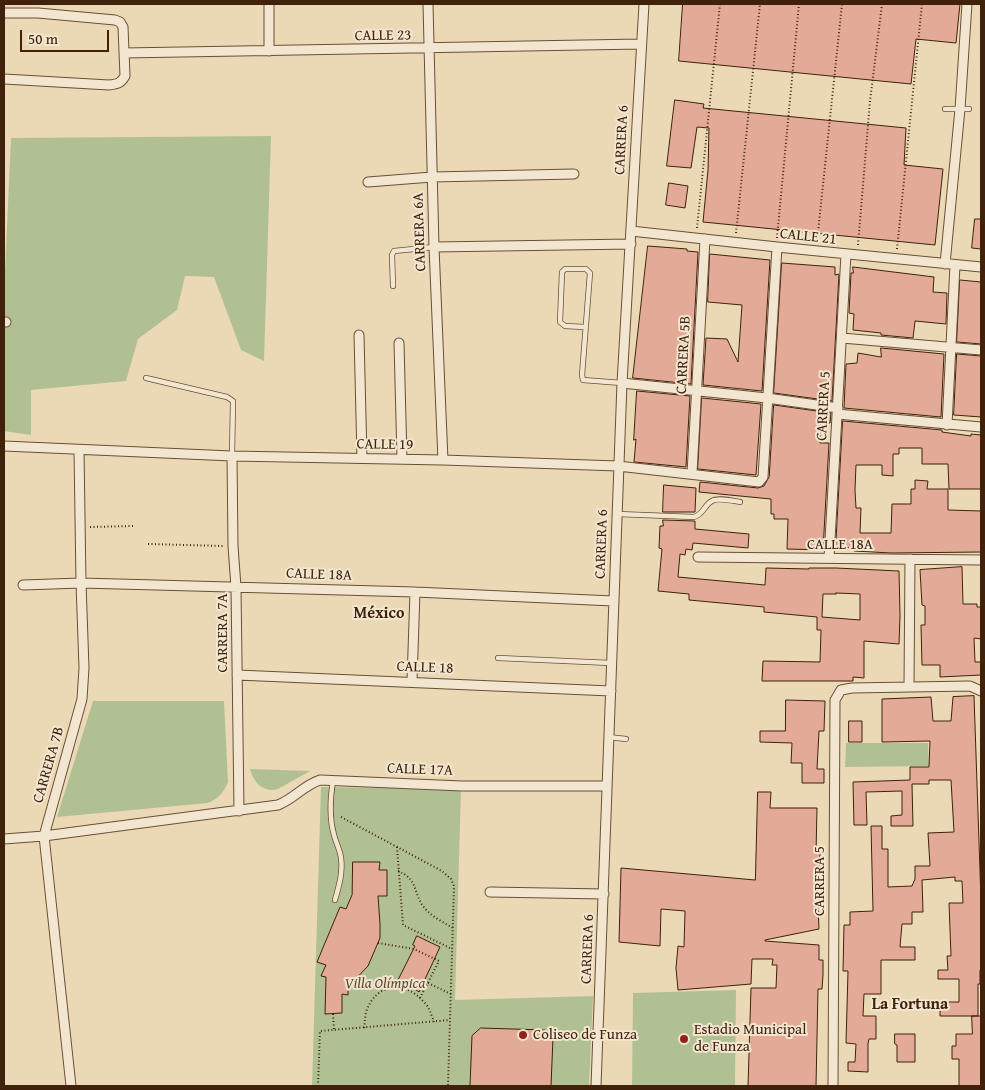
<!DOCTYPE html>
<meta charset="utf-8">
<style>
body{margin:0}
#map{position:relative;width:985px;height:1090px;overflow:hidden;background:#ebd9b6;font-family:"Gentium Book Plus",serif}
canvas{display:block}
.frame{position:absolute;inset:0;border:5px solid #3f210c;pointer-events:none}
.scale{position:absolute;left:20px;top:30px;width:89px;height:22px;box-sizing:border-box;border:2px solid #3f210c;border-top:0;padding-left:6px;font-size:15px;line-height:18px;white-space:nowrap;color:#3f210c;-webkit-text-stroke:4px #f2e6d0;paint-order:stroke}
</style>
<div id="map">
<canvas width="985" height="1090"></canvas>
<div class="frame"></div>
<div class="scale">50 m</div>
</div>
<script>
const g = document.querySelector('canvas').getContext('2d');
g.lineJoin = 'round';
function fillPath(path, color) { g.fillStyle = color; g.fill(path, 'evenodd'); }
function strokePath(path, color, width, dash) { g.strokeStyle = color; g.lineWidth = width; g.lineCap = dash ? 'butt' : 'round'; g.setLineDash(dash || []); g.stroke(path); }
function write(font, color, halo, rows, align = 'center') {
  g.font = font + ' "Gentium Book Plus",serif'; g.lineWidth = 4; g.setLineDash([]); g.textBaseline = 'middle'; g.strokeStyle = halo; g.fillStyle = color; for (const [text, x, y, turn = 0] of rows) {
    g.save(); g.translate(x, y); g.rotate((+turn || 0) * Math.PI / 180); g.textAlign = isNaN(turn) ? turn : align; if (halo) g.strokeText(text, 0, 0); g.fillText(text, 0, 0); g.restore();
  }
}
fillPath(new Path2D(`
 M 271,136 L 264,361 L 241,350 L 214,277 L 185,276 L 177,310 L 138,339 L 126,381 L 31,390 L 31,435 L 4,431 L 4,294 L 11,138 Z
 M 93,701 L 224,701 L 228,782 C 224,792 218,799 208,803 L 57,817 Z
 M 846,743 L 928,743 L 929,766 L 845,767 Z
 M 250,769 L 310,771 L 278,789 C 263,793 254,783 250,769 Z
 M 321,787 L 461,789 L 455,1000 L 593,996 L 589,1086 L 312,1086 Z
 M 736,990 L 735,1086 L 632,1086 L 633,993 Z`), '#b1c093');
const building = new Path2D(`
 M 683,4 L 960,4 L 956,43 L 916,39 L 911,84 L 679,61 Z
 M 675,100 L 704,104 L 703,108 L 906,128 L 904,165 L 943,169 L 935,245 L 703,222 L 708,170 L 709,128 L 697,127 L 691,168 L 667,166 Z
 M 669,183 L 688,186 L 685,208 L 666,205 Z
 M 975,219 L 981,219 L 981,249 L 972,248 Z
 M 648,246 L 687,249 L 687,251 L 698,252 L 691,384 L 633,378 Z
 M 710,254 L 770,260 L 762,391 L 703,385 L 706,338 L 727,339 L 738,362 L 742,305 L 708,302 Z
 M 782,263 L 835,267 L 835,275 L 839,274 L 832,401 L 774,393 Z
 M 853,267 L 934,277 L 933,292 L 947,293 L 946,324 L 915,321 L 913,338 L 881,335 L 881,333 L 853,330 L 854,314 L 849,313 L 851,273 L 853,273 Z
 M 960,280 L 981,282 L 981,344 L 957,342 Z
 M 881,348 L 944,354 L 941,417 L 844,408 L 846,364 L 857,363 L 858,353 L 881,357 Z
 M 957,354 L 981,356 L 981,417 L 954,415 Z
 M 637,391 L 690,396 L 686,467 L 634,462 L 636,439 L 634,440 Z
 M 702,398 L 761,404 L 756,475 L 698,469 Z
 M 774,405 L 831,413 L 830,423 L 820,423 L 820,443 L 829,443 L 823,550 L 787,549 L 788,519 L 774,519 L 774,514 L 771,514 L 771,499 L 699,492 L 700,482 L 758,488 L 764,486 L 769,477 Z
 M 843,421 L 942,430 L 942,432 L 971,436 L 971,434 L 981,435 L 981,489 L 949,489 L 948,464 L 922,464 L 922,448 L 899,448 L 899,454 L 893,454 L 893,476 L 882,475 L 882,465 L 856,465 L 855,490 L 856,508 L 861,508 L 860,533 L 891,533 L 892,504 L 911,504 L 911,489 L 915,489 L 915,480 L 928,481 L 927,489 L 948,489 L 948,510 L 981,511 L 981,552 L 891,553 L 854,551 L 854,548 L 836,547 Z
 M 664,485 L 696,488 L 695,512 L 663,512 Z
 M 663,520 L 695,521 L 695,529 L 749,534 L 748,548 L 693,543 L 692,550 L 686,549 L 685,555 L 680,554 L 678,577 L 765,585 L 766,568 L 809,569 L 809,568 L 836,568 L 899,571 L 900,616 L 899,644 L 864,641 L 864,678 L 853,677 L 853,681 L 762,681 L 763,661 L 820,662 L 821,630 L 817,630 L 817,617 L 764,612 L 764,607 L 689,600 L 689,594 L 658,591 L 662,549 L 659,548 L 660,526 L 663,526 ZM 836,593 L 860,594 L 860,620 L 822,617 L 823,594 L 836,594 Z
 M 962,567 L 963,604 L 977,604 L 977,607 L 981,607 L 981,639 L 974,638 L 975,662 L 981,662 L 981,675 L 940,677 L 940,665 L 922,665 L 921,625 L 925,625 L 925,606 L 922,605 L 920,570 Z
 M 974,696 L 981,900 L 981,970 L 980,970 L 980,984 L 978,984 L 978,1016 L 940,1016 L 940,1002 L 959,1002 L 959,979 L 938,979 L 938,970 L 948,970 L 947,956 L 951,956 L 949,903 L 963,903 L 962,881 L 955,881 L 955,877 L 922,880 L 923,912 L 912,912 L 912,924 L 902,924 L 900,947 L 915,947 L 915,960 L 881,960 L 881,994 L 864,994 L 863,1016 L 876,1016 L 876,1039 L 869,1039 L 868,1044 L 868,1072 L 848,1071 L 848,1062 L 855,1062 L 856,1044 L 846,1043 L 848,971 L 843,971 L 844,925 L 850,925 L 850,912 L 873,911 L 871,826 L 882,826 L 882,849 L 888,849 L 888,887 L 912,886 L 915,879 L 915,866 L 930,866 L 928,833 L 954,832 L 951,780 L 929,780 L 929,784 L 912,784 L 913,826 L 891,826 L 891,816 L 902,815 L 902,791 L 866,792 L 867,825 L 854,825 L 853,782 L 910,780 L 910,767 L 929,767 L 930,741 L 882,742 L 882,699 L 931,697 L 933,721 L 951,721 L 953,697 Z
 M 786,700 L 825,701 L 824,731 L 819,731 L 817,769 L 824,769 L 824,783 L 802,783 L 802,763 L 791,763 L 792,743 L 760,742 L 760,731 L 785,731 Z
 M 849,721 L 862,721 L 862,742 L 849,742 Z
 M 758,792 L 771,792 L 770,808 L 817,808 L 816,853 L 820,853 L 818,906 L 819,929 L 765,940 L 765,941 L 819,945 L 819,960 L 823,960 L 823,975 L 822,989 L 818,989 L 816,1086 L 748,1086 L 751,988 L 776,988 L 777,965 L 772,965 L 773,959 L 752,959 L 751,984 L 678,990 L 676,968 L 678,946 L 684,947 L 685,911 L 661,909 L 660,946 L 619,942 L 621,868 L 755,880 Z
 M 353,862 L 380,862 L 379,870 L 387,870 L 387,896 L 378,896 L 380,924 L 380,938 L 368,966 L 348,987 L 348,995 L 342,994 L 342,1013 L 325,1014 L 326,977 L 321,976 L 326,965 L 317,962 L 340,907 L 346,909 L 352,895 Z
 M 417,936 L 440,947 L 419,992 L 409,985 L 397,982 L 415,946 L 413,945 Z
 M 972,1016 L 981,1016 L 981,1086 L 959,1086 L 959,1059 L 952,1059 L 952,1046 L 956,1046 L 956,1034 L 972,1034 Z
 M 481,1028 L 545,1030 L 553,1038 L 551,1086 L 470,1086 L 472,1036 Z
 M 895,1034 L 915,1034 L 915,1062 L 897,1062 L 897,1045 L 895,1044 Z`);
fillPath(building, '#e2aa97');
strokePath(building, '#3f210c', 1);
const lane = new Path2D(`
 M 945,109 L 969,109
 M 393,286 L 392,255 L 394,251 L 434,247
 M 585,327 L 565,326 L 560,322 L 562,272 L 565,269 L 586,269 L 590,273 L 582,375 L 583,380 L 622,383
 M 146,378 L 227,397 L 233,401 L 232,456
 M 617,514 L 694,517 C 704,514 704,505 712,501 C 718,497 733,501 740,502
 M 498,658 L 611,663
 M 608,737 L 626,739
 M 333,781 C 330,799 329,817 334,835 C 336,843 340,850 341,858 C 343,872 339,886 335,900`);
const street = new Path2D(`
 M 428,4 L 434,247 L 443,460
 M 4,13 L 38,13 L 115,20 L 120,22 L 123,27 L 125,76 C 121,83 118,84 109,85 L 4,79
 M 269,51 L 269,4
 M 124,53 L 641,44
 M 368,182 L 432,177 L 574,174
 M 631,231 L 777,247 L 981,267
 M 434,247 L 631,244
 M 945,264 L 960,109 L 967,4
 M 4,322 L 6,322
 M 359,335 L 362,458
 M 842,338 L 981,350
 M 399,343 L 402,459
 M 622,383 L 767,398 L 838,408
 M 837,414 L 981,427
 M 947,425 L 955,265
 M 4,446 L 232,456 L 443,460 L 618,466 L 759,482 L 763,477 L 777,247
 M 232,456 L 233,546 L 236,587 L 239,811
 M 692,473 L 705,239
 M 698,557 L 981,560
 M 829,558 L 846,254
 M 23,585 L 81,583 L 415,592 L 613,601
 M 237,675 L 611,691
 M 412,681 L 415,592
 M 909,687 L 910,559
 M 4,839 L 44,836 L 278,805 C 294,799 304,785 320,780 L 462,786 L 607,786
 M 490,892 L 604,894
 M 71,1086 L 44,836 L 82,699 L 84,668 L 81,583 L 79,450
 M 596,1086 L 622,383 L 644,4
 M 833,1086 L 835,700 L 841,690 L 852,688 L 970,686 L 981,691`);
strokePath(lane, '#6a4f36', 6);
strokePath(street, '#6a4f36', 11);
strokePath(new Path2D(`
 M 697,228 L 720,4
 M 736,233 L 760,4
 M 777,238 L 799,4
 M 817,242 L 842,4
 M 858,245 L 870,101 L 882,4
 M 897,249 L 922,4
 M 90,527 L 133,526
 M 148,544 L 223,546
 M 341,817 L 442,871 L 451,879 L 454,886 L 448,1086
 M 397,847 L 403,925 L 452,949
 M 398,871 C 418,879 413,892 423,906 C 430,916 443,922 453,928
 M 378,943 L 414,949 L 439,961 L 420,998
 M 428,983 L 451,994
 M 333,1014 L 334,1030
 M 364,1028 C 365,1022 365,1017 366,1012 C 376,983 404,980 423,1001 C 429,1006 431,1014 434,1022
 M 318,1086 L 320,1031 L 450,1020`), '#3f210c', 2, [1, 2.5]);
strokePath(lane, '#f2e6d0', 4.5);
strokePath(street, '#f2e6d0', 9);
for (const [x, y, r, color] of [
 [523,1035,5,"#8f2418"],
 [684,1039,5,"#8f2418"]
]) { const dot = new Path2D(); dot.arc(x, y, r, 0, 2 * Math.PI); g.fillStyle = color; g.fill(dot); strokePath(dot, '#f2e6d0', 2); }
write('15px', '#3f210c', '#f2e6d0', [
 ["CALLE 23",383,36,-1],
 ["CARRERA 6",622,140,-87],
 ["CARRERA 6A",420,232,-92],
 ["CALLE 21",808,237,6],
 ["CARRERA 5B",684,355,-87],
 ["CARRERA 5",824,406,-87],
 ["CALLE 19",385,445,1],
 ["CARRERA 6",602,544,-88],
 ["CALLE 18A",840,545],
 ["CALLE 18A",319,575,2],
 ["CARRERA 7A",223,633,-90],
 ["CALLE 18",425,668,2],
 ["CARRERA 7B",49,765,-74],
 ["CALLE 17A",420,770,2],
 ["CARRERA 5",820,881,-90],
 ["CARRERA 6",588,949,-88]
]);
write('italic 15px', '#5c492e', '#f2e6d0', [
 ["Villa Olímpica",385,984]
]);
write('15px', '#3f210c', '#f2e6d0', [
 ["Estadio Municipal",694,1030],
 ["de Funza",694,1047],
 ["Coliseo de Funza",533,1035]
], 'left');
write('bold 16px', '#3f210c', '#f2e6d0', [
 ["México",379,614],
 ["La Fortuna",910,1005]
]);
</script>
